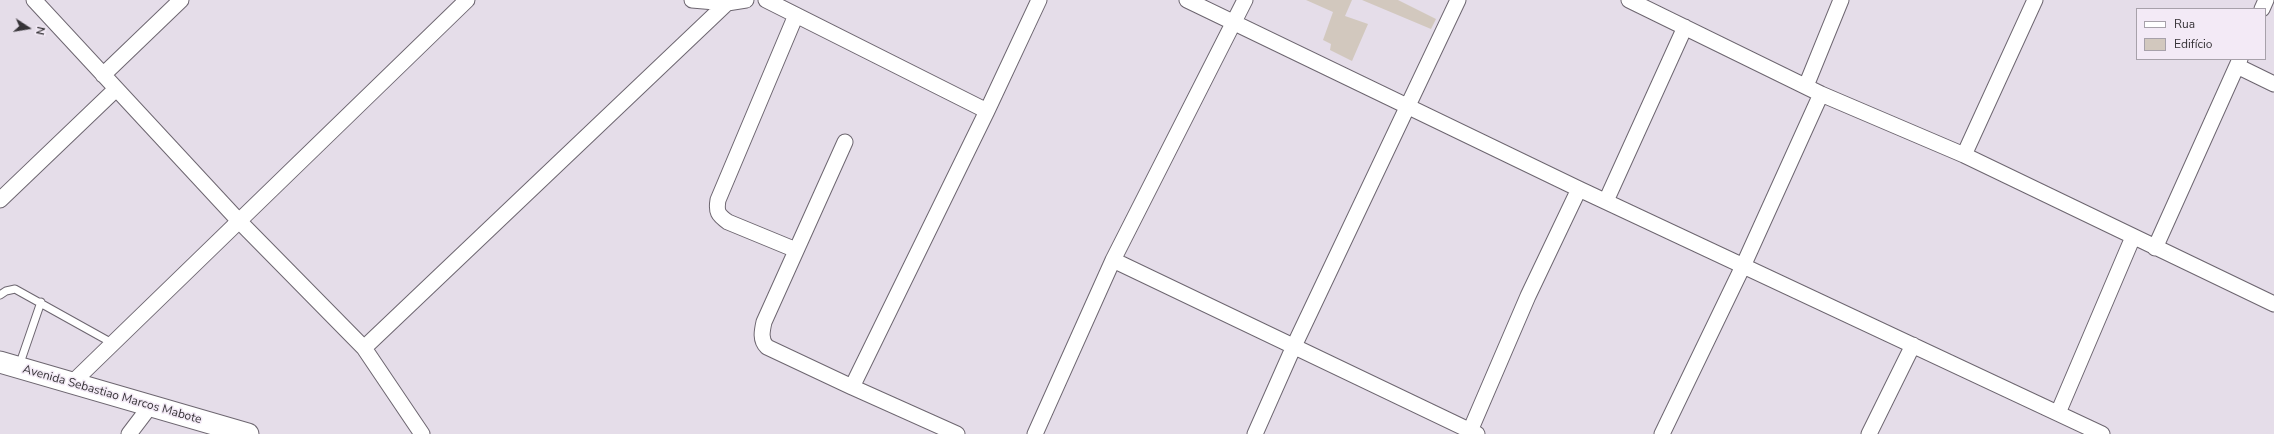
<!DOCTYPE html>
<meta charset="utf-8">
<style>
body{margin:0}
#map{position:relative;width:2274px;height:434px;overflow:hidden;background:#e5dde9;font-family:"Nunito Sans",sans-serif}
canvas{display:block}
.legend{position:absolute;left:2136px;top:8px;width:130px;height:52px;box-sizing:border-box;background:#f3eaf6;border:1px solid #a7a1aa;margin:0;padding:5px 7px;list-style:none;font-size:12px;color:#363337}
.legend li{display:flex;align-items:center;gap:8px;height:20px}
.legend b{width:20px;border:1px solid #a7a1aa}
.north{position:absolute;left:8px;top:8px;width:40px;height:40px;-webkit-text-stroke:3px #f3eaf6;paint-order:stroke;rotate:102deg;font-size:11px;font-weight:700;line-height:16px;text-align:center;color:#363337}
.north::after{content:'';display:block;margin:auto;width:14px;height:18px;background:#363337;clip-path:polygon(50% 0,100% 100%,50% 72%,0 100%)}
</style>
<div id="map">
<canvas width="2274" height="434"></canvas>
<ul class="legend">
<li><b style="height:5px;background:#fff"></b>Rua</li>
<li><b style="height:11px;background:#d2c8be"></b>Edifício</li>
</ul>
<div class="north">N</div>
</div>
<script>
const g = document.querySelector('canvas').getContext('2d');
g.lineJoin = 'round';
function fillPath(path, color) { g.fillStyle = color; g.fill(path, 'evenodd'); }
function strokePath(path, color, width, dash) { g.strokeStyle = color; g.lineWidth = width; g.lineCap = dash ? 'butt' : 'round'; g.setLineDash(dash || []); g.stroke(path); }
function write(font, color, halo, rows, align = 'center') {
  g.font = font + ' "Nunito Sans",sans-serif'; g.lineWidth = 3; g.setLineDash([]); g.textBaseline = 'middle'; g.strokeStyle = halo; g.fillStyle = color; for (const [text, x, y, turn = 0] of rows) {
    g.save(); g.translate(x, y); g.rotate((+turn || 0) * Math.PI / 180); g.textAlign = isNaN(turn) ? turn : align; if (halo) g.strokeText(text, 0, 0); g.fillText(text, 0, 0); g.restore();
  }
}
fillPath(new Path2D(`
 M 1306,0 L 1352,0 L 1345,16 L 1368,24 L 1352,61 L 1330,50 L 1331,44 L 1323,40 L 1333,12 Z
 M 1362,0 L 1398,0 L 1436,19 L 1431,29 Z`), '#d2c8be');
const lane = new Path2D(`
 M 0,295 L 6,291 L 15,289 L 112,343
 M 19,366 L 41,302`);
const street = new Path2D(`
 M 34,0 L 238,220 L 364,348 L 422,434
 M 692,0 L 727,3 L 746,0
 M 766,0 L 987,111
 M 1187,0 L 1579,189 L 2102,434
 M 1629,0 L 1821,94 L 1964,155 L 2274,304
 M 2262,9 L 2266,0
 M 796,15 L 718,200 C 716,212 718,215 728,222 L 796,250
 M 2237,66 L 2274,84
 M 103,75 L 181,0
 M 1806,86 L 1841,0
 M 845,142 L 764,322 C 762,331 760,340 767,347 L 852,387
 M 1964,155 L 2035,0
 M 0,200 L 116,89
 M 1606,201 L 1685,27
 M 2155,248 L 2240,59
 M 1113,260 L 1477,434
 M 364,348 L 727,3
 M 72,383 L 467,0
 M 2058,413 L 2133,237
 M 1470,431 L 1528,296 L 1579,189
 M 129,434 L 151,405
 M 957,434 L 852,387 L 987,111 L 1039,0
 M 1035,434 L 1113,260 L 1245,0
 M 1255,434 L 1294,346 L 1458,0
 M 1662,434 L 1744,264 L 1821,94
 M 1869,434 L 1913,345`);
const secondary = new Path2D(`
 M 0,362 L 248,434`);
strokePath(lane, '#6d6670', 9);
strokePath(street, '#6d6670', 17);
strokePath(secondary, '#6d6670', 23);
strokePath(lane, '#fff', 7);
strokePath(street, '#fff', 15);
strokePath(secondary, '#fff', 21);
write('12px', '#363337', '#f3eaf6', [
 ["Avenida Sebastiao Marcos Mabote",112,395,16]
]);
</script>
